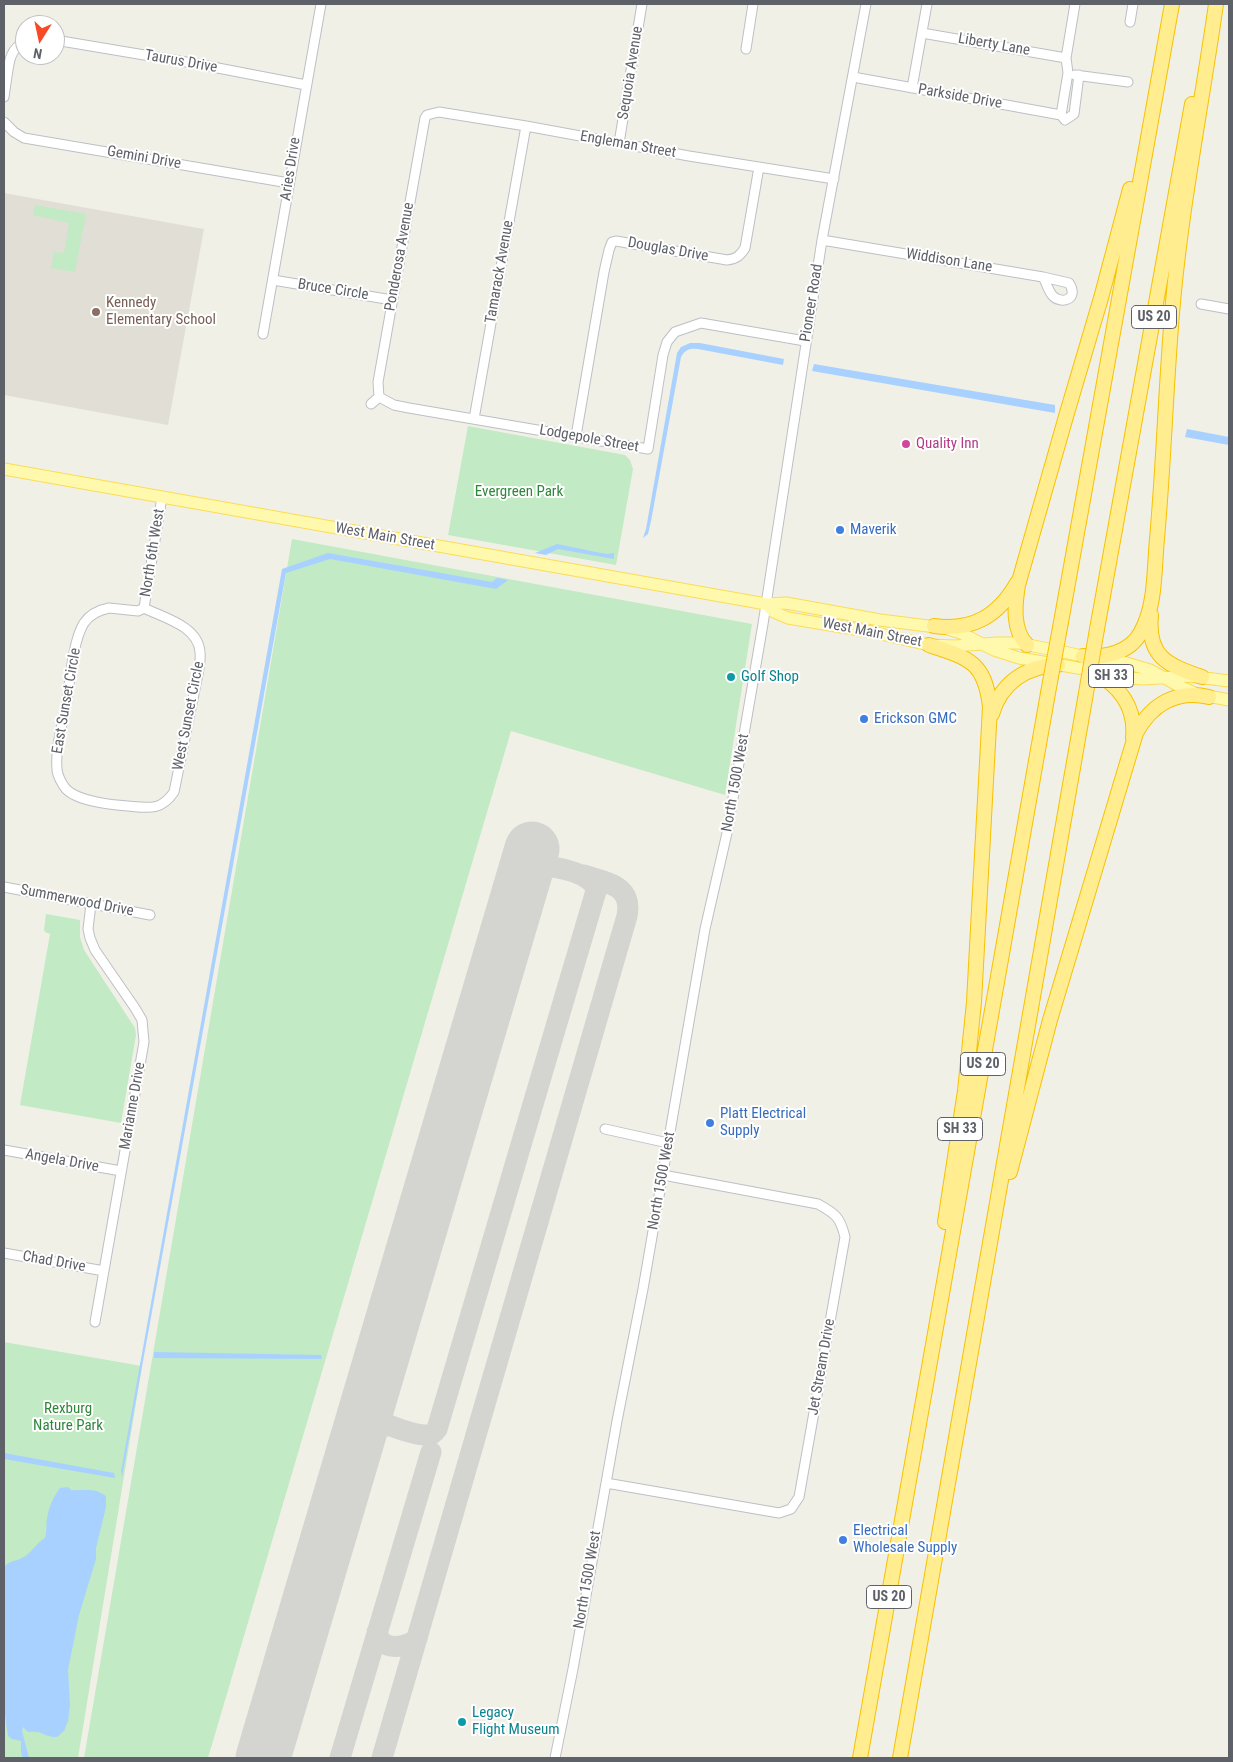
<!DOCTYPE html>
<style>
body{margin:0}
#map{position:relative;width:1233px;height:1762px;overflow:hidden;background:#f1f0e6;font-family:"Roboto Condensed",sans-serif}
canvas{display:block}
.frame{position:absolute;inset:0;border:5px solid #5e6168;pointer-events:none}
.north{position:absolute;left:15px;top:15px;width:50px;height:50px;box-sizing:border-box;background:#fff;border:1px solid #bfc0c3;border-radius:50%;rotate:190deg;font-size:14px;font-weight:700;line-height:20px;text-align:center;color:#5e6168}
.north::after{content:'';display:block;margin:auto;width:18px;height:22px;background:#f74a27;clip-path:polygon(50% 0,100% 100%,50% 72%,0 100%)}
</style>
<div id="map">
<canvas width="1233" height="1762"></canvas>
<div class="frame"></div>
<div class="north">N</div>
</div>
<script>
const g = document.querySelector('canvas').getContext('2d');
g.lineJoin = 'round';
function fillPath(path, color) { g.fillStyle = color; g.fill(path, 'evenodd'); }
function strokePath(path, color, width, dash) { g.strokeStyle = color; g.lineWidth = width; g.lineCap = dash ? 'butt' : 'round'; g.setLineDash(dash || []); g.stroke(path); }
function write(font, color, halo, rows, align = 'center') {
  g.font = font + ' "Roboto Condensed",sans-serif'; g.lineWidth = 4; g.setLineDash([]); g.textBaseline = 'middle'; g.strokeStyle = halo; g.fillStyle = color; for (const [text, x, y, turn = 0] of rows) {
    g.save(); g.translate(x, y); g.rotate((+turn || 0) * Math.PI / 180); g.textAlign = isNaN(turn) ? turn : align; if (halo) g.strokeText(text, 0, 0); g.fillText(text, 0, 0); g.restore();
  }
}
fillPath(new Path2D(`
 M 4,193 L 204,229 L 168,425 L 4,395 Z`), '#e1dfd5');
fillPath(new Path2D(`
 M 35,205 L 86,214 L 75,272 L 51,268 L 54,252 L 64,253 L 69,223 L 33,215 Z
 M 468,426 L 625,455 L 630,460 L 633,469 L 616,565 L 448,535 Z
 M 292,539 L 752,624 L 725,795 L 511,731 L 208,1758 L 84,1758 Z
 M 46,914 L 80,920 L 80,937 L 84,950 L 135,1028 L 136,1035 L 121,1123 L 20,1105 L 50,934 L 45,932 L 44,930 Z
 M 4,1342 L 142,1366 L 78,1758 L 4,1758 Z`), '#c1eac5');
fillPath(new Path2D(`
 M 690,343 L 700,343 L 784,359 L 783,365 L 698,349 C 689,348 685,350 681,357 L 651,521 L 648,534 L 643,538 L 646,529 L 677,353 L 681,347 Z
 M 814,364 L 1055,405 L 1055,413 L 812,371 Z
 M 1187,429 L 1229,437 L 1229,445 L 1185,437 Z
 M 557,544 L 606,554 L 614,553 L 614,559 L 558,549 L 546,555 L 535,553 Z
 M 328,553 L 492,582 L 497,578 L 508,580 L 496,589 L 330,559 L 286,573 L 122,1477 L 121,1471 L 282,569 Z
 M 154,1352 L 321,1355 L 322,1359 L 154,1358 Z
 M 4,1453 L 114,1473 L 115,1478 L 4,1459 Z
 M 68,1487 L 71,1490 C 84,1491 94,1487 106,1496 L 106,1507 L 96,1548 L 96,1559 L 79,1615 L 68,1670 L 70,1705 L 68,1721 L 64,1731 L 57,1737 C 43,1737 44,1730 28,1732 L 23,1727 L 22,1731 L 29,1758 L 23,1758 L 21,1753 L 21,1741 L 12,1739 L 8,1736 L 4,1707 L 4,1568 C 8,1560 15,1562 22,1558 C 31,1554 36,1543 45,1538 C 47,1531 46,1525 47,1518 C 49,1507 53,1497 60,1488 Z`), '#a9d1ff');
strokePath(new Path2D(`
 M 370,1394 C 370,1403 372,1412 379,1419 C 386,1426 418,1436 428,1435 C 432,1435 435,1432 437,1429 L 596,891 C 596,875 556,865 542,867 C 534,869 528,874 523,880
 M 355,1445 C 363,1431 373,1424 389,1426
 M 377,1632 C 380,1652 405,1648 417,1639
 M 340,1758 L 431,1452
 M 382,1758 L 627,916 C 633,885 607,883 584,875`), '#d4d4d0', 21);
strokePath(new Path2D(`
 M 263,1758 L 532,849`), '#d4d4d0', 55);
const minor = new Path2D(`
 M 1130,22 L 1133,4
 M 922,33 L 1066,58
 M 55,40 L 192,63 L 306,85
 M 746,49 L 753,4
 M 1075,75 L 1128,82
 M 853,77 L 1061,115 L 1065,120 L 1074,114 L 1079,75
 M 4,83 L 6,83 C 9,66 8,49 25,42
 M 912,88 L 927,4
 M 4,97 L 6,83
 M 1061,115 L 1068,73 L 1066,58 L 1075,4
 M 4,122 L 14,132 L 24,138 L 289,183
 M 619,143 L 642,4
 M 822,240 L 1043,277
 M 1043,277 L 1069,283 C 1080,300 1060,305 1052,295 C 1048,290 1046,282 1043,277 Z
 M 273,280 L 392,300
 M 1201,304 L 1229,309
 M 263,334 L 321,4
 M 379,397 L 378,382 L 425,118 L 427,115 L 439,112 L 526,126 L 689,156 L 834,179
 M 379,397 L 394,405 L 409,408 L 648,449 L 663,355 L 667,342 L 675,332 L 701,323 L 805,341
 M 371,404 L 379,397
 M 474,419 L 526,126
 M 576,436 L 604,272 L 609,250 L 612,242 L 616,241 L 727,260 C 736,259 740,256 745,248 L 759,167
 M 109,608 L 138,611 L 144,608 C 164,618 198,626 200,652 C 201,661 199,670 197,679 L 174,792 C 161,811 149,808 128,806 C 112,805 77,801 66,789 C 62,784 57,775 57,769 C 55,748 63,721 67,701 C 70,680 73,640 84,623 C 90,614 99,610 109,608 Z
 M 144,608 L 162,497
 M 4,887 L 150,915
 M 91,904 L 88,929 L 90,938 L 95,950 L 135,1008 L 142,1020 L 144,1042 L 95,1322
 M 605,1129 L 668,1143
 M 4,1150 L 121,1171
 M 4,1253 L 104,1271
 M 606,1483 L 779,1513 L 791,1509 L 799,1497 L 845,1237 C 840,1217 836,1214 818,1204 L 663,1175
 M 555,1758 L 573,1669 L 617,1421 L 643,1289 L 705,929 L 727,833 L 763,624 L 822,240 L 866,4`);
const major = new Path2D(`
 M 4,469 L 766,604 L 786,603 L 880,620 L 944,628 L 961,633 L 994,650 L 1019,658 L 1084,669 L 1123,678 L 1144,679 L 1189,676 L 1229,681
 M 766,604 L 774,612 L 788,618 L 872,632 L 929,645 L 955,646 L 997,643 L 1019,643 L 1083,656 L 1123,662 L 1150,670 L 1179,686 L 1197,694 L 1229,700`);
const highway = new Path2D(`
 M 1151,615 C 1147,657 1167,665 1202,677
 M 1061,622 L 1172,4
 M 934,626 C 973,631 998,616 1017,583
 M 1097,629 L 1192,104
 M 929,645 C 969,658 985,662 990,707 L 974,1002 L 965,1091 L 945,1222
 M 1027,645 C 1012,630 1015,604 1018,585 L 1067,413 L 1101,298 L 1130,189
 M 1083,656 C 1105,658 1130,653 1141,632 C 1156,605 1154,569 1157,539 C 1164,460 1166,381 1173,302 C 1182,202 1202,103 1216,4
 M 1094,672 C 1120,686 1136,708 1133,738
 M 992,714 C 1001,683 1026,666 1058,665
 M 1010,1172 L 1050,1020 L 1136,733 C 1151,705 1176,689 1209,697
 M 860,1758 L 1048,693
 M 900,1758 L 1085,699`);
strokePath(minor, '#bebfc6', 11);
strokePath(major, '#fcdc54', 13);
strokePath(highway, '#f8c100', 16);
strokePath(minor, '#fff', 9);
strokePath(major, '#fff9ae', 11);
strokePath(highway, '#ffed90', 14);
const highwayBridge = new Path2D(`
 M 1048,693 L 1061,622
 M 1085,699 L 1097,629`);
strokePath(highwayBridge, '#f8c100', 16, []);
strokePath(highwayBridge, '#ffed90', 14);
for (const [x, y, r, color] of [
 [96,312,5,"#8d6e63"],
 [906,444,5,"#d1479c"],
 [840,530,5,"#3f7fe0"],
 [731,677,5,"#0f9aa8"],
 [864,719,5,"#3f7fe0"],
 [710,1123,5,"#3f7fe0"],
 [843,1540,5,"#3f7fe0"],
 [462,1722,5,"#0f9aa8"]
]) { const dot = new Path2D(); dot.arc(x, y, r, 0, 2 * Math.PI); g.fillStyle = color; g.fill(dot); strokePath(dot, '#fff', 2); }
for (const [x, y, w] of [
 [1154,317,45],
 [1111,676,45],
 [983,1064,45],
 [960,1129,45],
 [889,1597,45]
]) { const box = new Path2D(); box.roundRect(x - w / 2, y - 11.5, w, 23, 4); g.fillStyle = '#fff'; g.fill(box); strokePath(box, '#5e6168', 1); }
write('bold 14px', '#5e6168', null, [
 ["US 20",1154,317],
 ["SH 33",1111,676],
 ["US 20",983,1064],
 ["SH 33",960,1129],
 ["US 20",889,1597]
]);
write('15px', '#5e6168', '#fff', [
 ["Liberty Lane",994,45,10],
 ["Taurus Drive",181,62,10],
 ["Sequoia Avenue",631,73,-81],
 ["Parkside Drive",960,97,10],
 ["Engleman Street",628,145,10],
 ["Gemini Drive",144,158,10],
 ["Aries Drive",291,169,-81],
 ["Douglas Drive",668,250,10],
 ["Ponderosa Avenue",400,257,-80],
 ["Widdison Lane",949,261,9],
 ["Tamarack Avenue",500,272,-80],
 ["Bruce Circle",333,290,9],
 ["Pioneer Road",812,303,-81],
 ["Lodgepole Street",589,439,10],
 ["West Main Street",385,537,10],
 ["North 6th West",153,553,-81],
 ["West Main Street",872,633,11],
 ["East Sunset Circle",67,701,-80],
 ["West Sunset Circle",189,716,-79],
 ["North 1500 West",736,783,-80],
 ["Summerwood Drive",77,901,11],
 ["Marianne Drive",133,1106,-80],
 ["Angela Drive",62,1161,10],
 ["North 1500 West",662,1181,-80],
 ["Chad Drive",54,1262,10],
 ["Jet Stream Drive",822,1367,-80],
 ["North 1500 West",588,1580,-80]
]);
write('15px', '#785e54', '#fff', [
 ["Kennedy",106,303],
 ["Elementary School",106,320]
], 'left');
write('15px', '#b23c85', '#fff', [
 ["Quality Inn",916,444]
], 'left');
write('15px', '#2f863a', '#fff', [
 ["Evergreen Park",519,492],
 ["Rexburg",68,1409],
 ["Nature Park",68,1426]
]);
write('15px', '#366cbe', '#fff', [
 ["Maverik",850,530],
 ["Erickson GMC",874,719],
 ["Platt Electrical",720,1114],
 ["Supply",720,1131],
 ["Electrical",853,1531],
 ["Wholesale Supply",853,1548]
], 'left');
write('15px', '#0d838f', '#fff', [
 ["Golf Shop",741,677],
 ["Legacy",472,1713],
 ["Flight Museum",472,1730]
], 'left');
</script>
